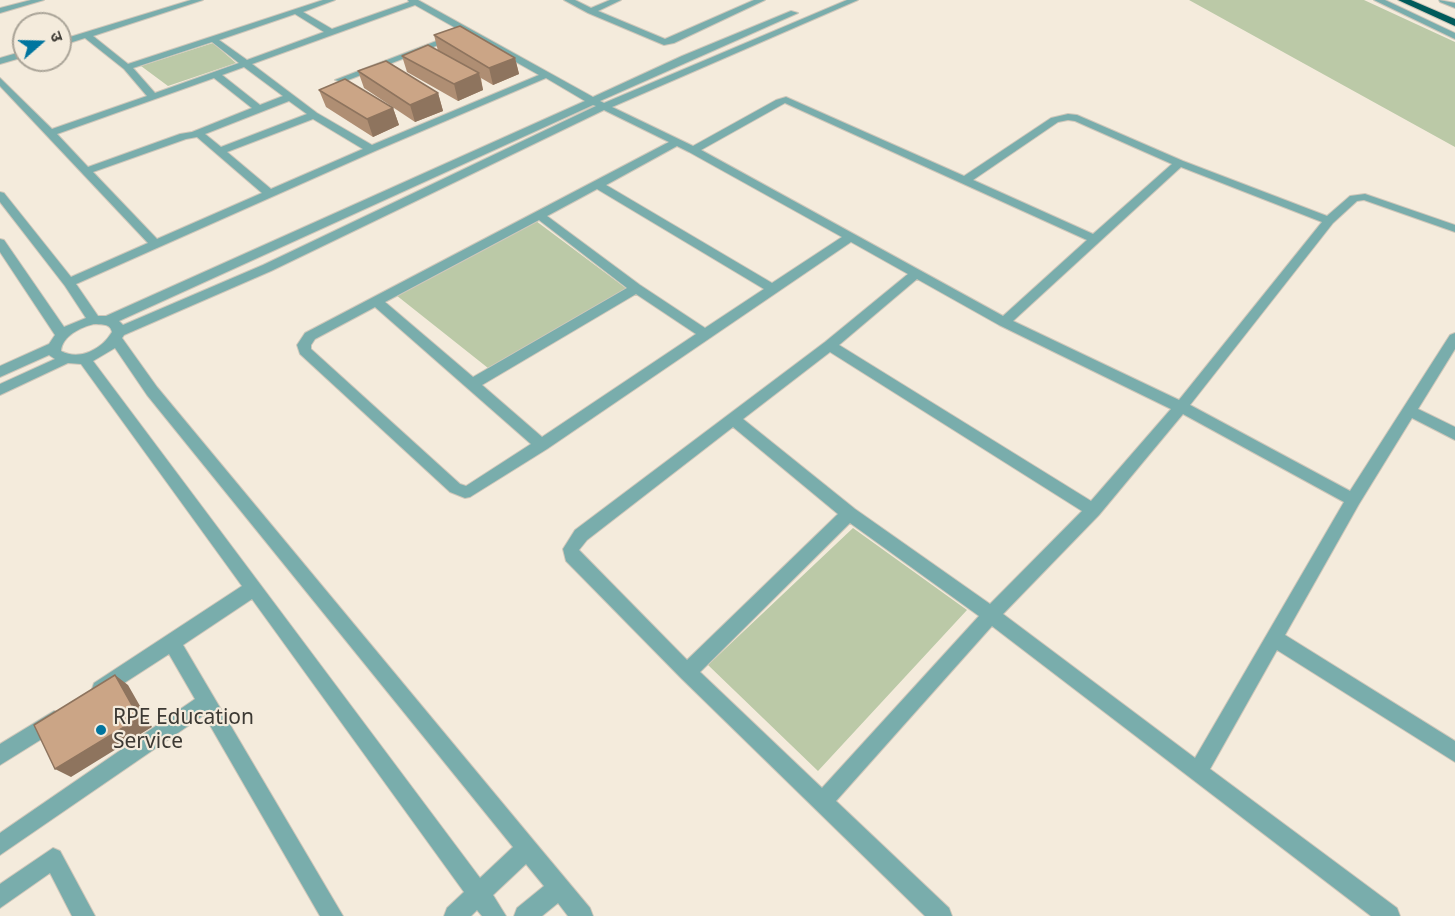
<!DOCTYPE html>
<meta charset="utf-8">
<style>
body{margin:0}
#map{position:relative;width:1455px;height:916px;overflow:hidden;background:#f4ebdc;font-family:"Noto Sans","Noto Sans Devanagari",sans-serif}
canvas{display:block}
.north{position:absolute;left:12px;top:12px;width:60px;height:60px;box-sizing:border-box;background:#f4ebdc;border:2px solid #aaa498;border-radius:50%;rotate:70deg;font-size:16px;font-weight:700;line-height:24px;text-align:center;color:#3c3933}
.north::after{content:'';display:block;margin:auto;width:21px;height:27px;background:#00759f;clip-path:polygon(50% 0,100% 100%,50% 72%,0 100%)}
</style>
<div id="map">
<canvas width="1455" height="916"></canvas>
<div class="north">उ</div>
</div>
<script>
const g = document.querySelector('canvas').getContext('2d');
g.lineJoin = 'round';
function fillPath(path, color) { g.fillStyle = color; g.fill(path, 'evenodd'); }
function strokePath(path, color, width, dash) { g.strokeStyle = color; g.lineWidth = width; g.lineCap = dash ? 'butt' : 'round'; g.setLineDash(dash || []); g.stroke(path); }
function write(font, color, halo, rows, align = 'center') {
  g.font = font + ' "Noto Sans",sans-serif'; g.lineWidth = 4.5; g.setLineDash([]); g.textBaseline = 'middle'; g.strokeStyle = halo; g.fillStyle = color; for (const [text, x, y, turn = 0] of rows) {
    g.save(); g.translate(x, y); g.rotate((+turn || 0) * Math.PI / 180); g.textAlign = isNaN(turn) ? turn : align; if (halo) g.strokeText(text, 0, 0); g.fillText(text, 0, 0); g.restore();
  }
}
fillPath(new Path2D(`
 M 1189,0 L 1364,0 L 1455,42 L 1455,147 Z
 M 213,43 L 236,63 L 168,86 L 141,66 Z
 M 536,221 L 627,289 L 488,368 L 396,295 Z
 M 853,528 L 967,610 L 818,771 L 708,665 Z`), '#bbc9a7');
const minor = new Path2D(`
 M 31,0 L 44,0 L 0,13 L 0,8 Z
 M 191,0 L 203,0 L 93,36 L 128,64 L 323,0 L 335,0 L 303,12 L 332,29 L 409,2 L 408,0 L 418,0 L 593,97 L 682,56 L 791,11 L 798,13 L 600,101 L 604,103 L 847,0 L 858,0 L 612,107 L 693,146 L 776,100 L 786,97 L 964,176 L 1051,118 L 1068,114 L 1077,115 L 1183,161 L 1327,216 L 1350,196 L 1365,194 L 1455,225 L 1455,232 L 1364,200 L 1357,201 L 1333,223 L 1190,405 L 1350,491 L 1450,335 L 1455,333 L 1455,349 L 1418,409 L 1455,427 L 1455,440 L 1412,418 L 1359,504 L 1285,635 L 1455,741 L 1455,762 L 1277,650 L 1210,769 L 1397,908 L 1400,916 L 1371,916 L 992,626 L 836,801 L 949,908 L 952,916 L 925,916 L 681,678 L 566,561 L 563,549 L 575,530 L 825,342 L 908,274 L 851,242 L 547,449 L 470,497 L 465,498 L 450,492 L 300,354 L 297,345 L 305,333 L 669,142 L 604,110 L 271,271 L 124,335 L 122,338 L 157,387 L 534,841 L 590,908 L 593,916 L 568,916 L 558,903 L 542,916 L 514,916 L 517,908 L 544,886 L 526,864 L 493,895 L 506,916 L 482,916 L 477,910 L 471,916 L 444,916 L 447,908 L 464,892 L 252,599 L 183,645 L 343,916 L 320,916 L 204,715 L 0,855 L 0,833 L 195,699 L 169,654 L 101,698 L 94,695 L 92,689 L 94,683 L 242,586 L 81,364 L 68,363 L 0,395 L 0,384 L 55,359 L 49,355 L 0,377 L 0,366 L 49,344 L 55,335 L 0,252 L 0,239 L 4,240 L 64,327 L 86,318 L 65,286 L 0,202 L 0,192 L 4,193 L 71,277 L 148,243 L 0,86 L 0,78 L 52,129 L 147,96 L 124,69 L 85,38 L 60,46 L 60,40 ZM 415,5 L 539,75 L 372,145 L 317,113 L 252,64 ZM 295,14 L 324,32 L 247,60 L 219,40 ZM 212,42 L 239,63 L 155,93 L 133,68 ZM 244,67 L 283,96 L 260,105 L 222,75 ZM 214,78 L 252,108 L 192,132 L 180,134 L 88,167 L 57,134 ZM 546,78 L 585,101 L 106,316 L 98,316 L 76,284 L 375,151 ZM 289,101 L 307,114 L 221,147 L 205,134 ZM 785,103 L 1087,240 L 1003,316 L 701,150 ZM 593,105 L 596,106 L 263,265 L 123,325 L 119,321 ZM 313,119 L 363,149 L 271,189 L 227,152 ZM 1068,120 L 1075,121 L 1172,164 L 1093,234 L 973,180 L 1058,122 ZM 197,137 L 262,193 L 157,239 L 93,172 L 186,139 ZM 677,146 L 689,152 L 842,237 L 772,283 L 606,185 ZM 1181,167 L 1322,222 L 1179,400 L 1013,321 ZM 597,189 L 764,289 L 705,328 L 640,285 L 547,216 ZM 539,220 L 627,288 L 473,377 L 385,302 ZM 917,279 L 999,325 L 1171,409 L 1091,501 L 839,345 ZM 636,294 L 696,334 L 542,437 L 482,385 ZM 375,307 L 531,444 L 466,486 L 460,484 L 311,349 L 311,345 L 315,339 ZM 94,324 C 102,325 110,323 112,332 C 102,349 80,361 61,351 C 62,336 81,327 94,324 ZM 115,348 L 147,395 L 513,847 L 480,878 L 93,361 ZM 830,352 L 1082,511 L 990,604 L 855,509 L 743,419 ZM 1183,414 L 1344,502 L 1195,758 L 1003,614 L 1099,515 ZM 733,427 L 838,514 L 687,660 L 579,550 L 587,540 ZM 850,523 L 979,616 L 822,788 L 700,672 Z
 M 564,0 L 575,0 L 591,8 L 610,0 L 621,0 L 598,11 L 665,39 L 754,0 L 765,0 L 674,43 L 664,45 L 588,13 Z
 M 1374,0 L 1385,0 L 1455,33 L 1455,39 Z
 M 1439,0 L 1455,3 L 1455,8 L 1440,2 Z
 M 452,35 L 459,37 L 343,82 L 335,80 Z
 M 24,51 L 24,57 L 0,64 L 0,58 Z
 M 54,711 L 61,713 L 63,720 L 61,727 L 0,765 L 0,744 Z
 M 53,848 L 60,851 L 95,916 L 72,916 L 50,873 L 0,908 L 0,884 Z`);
const highway = new Path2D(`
 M 1398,0 L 1411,0 L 1455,19 L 1455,26 Z`);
strokePath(minor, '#cfc7ba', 2);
strokePath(highway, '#cfc7ba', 2);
fillPath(minor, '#79adac');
fillPath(highway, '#005b5b');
fillPath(new Path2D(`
 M 434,35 L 515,58 L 519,74 L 493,85 L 481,78 L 483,90 L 458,101 L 407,72 L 402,56 L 438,51 Z
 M 358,71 L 438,93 L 443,111 L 415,122 L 364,88 Z
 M 319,90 L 393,108 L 399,125 L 373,137 L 326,107 Z`), '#af8e73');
fillPath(new Path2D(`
 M 515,58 L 519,74 L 493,85 L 489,68 Z
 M 479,73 L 483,90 L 458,101 L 454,84 Z
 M 438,93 L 443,111 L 415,122 L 410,105 Z
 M 393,108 L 399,125 L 373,137 L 367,119 Z
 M 115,675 L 128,685 L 152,727 L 71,777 L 55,769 Z`), '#8e745e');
const building = new Path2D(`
 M 460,26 L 515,58 L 489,68 L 434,35 Z
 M 428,45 L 479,73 L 454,84 L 402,56 Z
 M 386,61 L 438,93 L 410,105 L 358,71 Z
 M 345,79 L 393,108 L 367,119 L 319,90 Z
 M 115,675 L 139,718 L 55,769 L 34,725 Z`);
fillPath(building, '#cba586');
strokePath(building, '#8e745e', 1.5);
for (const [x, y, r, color] of [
 [101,730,6,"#00759f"]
]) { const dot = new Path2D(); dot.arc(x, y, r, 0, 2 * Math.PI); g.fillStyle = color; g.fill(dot); strokePath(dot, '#f4ebdc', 2); }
write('21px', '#3c3933', '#f4ebdc', [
 ["RPE Education",113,718],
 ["Service",113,742]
], 'left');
</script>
